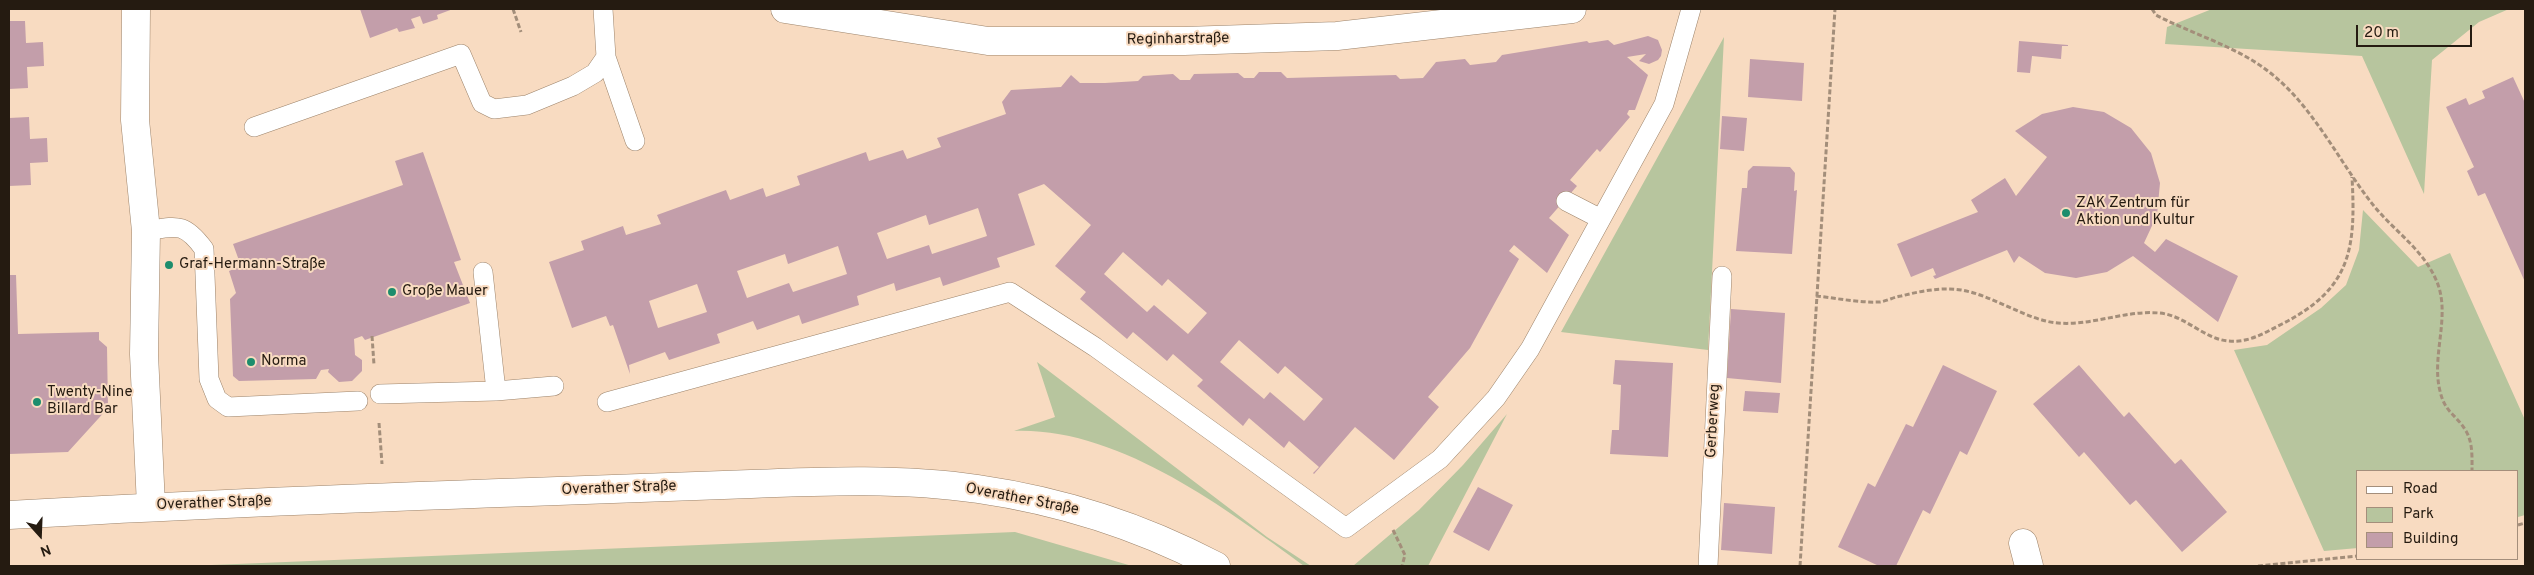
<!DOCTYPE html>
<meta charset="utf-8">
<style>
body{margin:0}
#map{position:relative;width:2534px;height:575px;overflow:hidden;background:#f8dbc1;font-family:Overpass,sans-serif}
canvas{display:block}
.frame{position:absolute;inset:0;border:10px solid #251b11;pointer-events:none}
.legend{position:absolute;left:2356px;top:470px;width:162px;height:90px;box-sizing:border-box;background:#f8dbc1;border:1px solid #a48e7b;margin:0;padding:6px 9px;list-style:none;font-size:15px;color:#251b11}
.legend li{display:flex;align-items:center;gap:10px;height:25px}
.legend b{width:25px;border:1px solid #a48e7b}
.north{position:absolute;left:15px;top:510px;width:50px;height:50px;-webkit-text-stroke:4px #f8dbc1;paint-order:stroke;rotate:160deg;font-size:14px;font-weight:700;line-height:20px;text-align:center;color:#251b11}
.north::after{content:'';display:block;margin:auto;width:18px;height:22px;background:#251b11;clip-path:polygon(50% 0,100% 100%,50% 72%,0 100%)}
.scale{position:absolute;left:2356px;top:25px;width:116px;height:22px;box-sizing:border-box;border:2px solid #251b11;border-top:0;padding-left:6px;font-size:15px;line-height:18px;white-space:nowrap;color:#251b11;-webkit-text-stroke:4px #f8dbc1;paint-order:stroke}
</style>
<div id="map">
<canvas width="2534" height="575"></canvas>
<div class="frame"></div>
<ul class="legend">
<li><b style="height:6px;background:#fff"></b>Road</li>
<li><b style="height:14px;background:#b7c59e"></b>Park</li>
<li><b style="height:14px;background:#c39eaa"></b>Building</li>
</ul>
<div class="north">N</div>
<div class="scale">20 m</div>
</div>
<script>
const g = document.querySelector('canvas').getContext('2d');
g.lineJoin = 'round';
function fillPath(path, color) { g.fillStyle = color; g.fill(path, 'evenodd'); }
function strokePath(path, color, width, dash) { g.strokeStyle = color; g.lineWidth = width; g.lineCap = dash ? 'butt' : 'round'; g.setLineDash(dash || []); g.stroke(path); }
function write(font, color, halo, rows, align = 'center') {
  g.font = font + ' Overpass,sans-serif'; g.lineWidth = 4; g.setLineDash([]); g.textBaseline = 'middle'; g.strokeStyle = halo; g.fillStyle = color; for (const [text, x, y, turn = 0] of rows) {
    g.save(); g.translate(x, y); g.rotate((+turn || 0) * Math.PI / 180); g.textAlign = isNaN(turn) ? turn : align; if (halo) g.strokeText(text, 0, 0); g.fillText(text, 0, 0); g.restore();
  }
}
fillPath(new Path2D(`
 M 2212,9 L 2509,9 L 2479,22 L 2432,60 L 2424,194 L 2362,56 L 2165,44 L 2167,27 Z
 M 1724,37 L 1708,350 L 1561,332 Z
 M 2363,210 L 2418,267 L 2450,253 L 2525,420 L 2525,515 L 2518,517 L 2518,471 L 2358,471 L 2358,548 L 2324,551 L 2234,350 L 2267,345 L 2321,308 L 2346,285 L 2359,250 Z
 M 1037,362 L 1267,537 L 1311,566 L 1304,566 C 1225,508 1118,427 1014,431 L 1055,417 Z
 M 1507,414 L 1428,566 L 1353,566 L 1419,510 L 1463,465 Z
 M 1015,532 L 1132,566 L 185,566 L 237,564 Z`), '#b7c59e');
fillPath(new Path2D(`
 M 360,9 L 453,9 L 437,15 L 438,19 L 423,24 L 420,16 L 411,19 L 415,28 L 399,32 L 397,28 L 370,38 Z
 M 9,21 L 25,21 L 26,43 L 43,42 L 44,66 L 27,67 L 28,88 L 9,89 Z
 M 1648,36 L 1658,40 L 1662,50 L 1661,56 L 1658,60 L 1649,64 L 1639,61 L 1646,54 L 1627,57 L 1648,75 L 1635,110 L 1629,110 L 1627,114 L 1630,117 L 1600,152 L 1597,149 L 1570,180 L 1577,186 L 1549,218 L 1569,235 L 1547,273 L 1514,245 L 1509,251 L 1519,259 L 1470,348 L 1428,397 L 1439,407 L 1394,460 L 1355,427 L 1314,474 L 1313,473 L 1319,467 L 1289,441 L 1284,448 L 1249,418 L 1243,426 L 1197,386 L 1203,380 L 1173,354 L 1167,361 L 1133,332 L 1127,339 L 1080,299 L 1086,292 L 1055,266 L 1091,225 L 1044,184 L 1018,194 L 1035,245 L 997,258 L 1000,267 L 943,286 L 940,277 L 896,291 L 894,283 L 857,296 L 859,305 L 802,324 L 799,315 L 757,330 L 753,321 L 717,334 L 720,343 L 669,360 L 665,352 L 629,365 L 630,374 L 613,325 L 610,326 L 606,316 L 572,328 L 549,262 L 584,250 L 581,241 L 623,226 L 626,235 L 661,224 L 657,215 L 726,190 L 730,200 L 763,188 L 766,197 L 800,185 L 797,176 L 866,152 L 869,161 L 903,150 L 907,159 L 941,147 L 937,138 L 1006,114 L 1002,102 L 1011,90 L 1061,87 L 1071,75 L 1080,83 L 1105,83 L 1138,81 L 1143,76 L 1173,74 L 1180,80 L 1190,80 L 1194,74 L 1238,73 L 1244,78 L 1254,78 L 1259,72 L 1281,72 L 1287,78 L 1396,75 L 1400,79 L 1423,78 L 1436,62 L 1465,59 L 1470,65 L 1496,62 L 1502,55 L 1587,41 L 1589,43 L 1608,40 L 1614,45 ZM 978,208 L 987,236 L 932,254 L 929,245 L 887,259 L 877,233 L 926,215 L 929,225 ZM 838,246 L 847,274 L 793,292 L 789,283 L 747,298 L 737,271 L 785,254 L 788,264 ZM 1123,252 L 1162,286 L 1168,279 L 1207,313 L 1188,334 L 1154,305 L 1147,312 L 1104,274 ZM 697,284 L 707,312 L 658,328 L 649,301 ZM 1239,340 L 1278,374 L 1285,366 L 1323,399 L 1304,421 L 1270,392 L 1264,399 L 1220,362 Z
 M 2019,41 L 2068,45 L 2068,46 L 2062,46 L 2061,59 L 2032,56 L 2030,73 L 2017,72 Z
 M 1750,59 L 1804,63 L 1802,101 L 1748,97 Z
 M 2513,77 L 2525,103 L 2525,282 L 2485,193 L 2478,196 L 2467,171 L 2474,167 L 2446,107 L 2466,98 L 2469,105 L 2485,98 L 2482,91 Z
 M 2073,107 L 2104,112 L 2131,128 L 2151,153 L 2160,183 L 2157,215 L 2144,243 L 2155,252 L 2166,239 L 2238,276 L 2218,322 L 2133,256 L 2107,272 L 2076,278 L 2045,273 L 2019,256 L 2014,263 L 2007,250 L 1935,279 L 1933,276 L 1936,275 L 1933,268 L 1911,277 L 1897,244 L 1978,212 L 1971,200 L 2005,178 L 2016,196 L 2047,157 L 2015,131 L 2042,114 Z
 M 1722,116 L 1747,118 L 1744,151 L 1720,149 Z
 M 29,117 L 30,139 L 47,138 L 48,162 L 30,163 L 31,185 L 9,186 L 9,118 Z
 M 423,152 L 461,260 L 454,262 L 470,303 L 365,340 L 362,336 L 354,339 L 355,355 L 362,360 L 362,371 L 352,381 L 339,382 L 328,372 L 329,369 L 321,370 L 316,379 L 239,381 L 233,376 L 230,299 L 236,293 L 229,271 L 241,266 L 233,244 L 403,185 L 395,161 Z
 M 1753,166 L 1790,167 L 1795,173 L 1794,191 L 1797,190 L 1792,254 L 1736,251 L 1742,188 L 1747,188 L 1748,171 Z
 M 9,275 L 16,275 L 18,334 L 99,332 L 99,340 L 107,347 L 108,408 L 68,452 L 9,454 Z
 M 1731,309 L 1785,313 L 1781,383 L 1727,378 Z
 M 1615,360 L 1673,363 L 1668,457 L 1610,454 L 1612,430 L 1619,430 L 1621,385 L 1613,384 Z
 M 1943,365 L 1997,391 L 1967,455 L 1960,451 L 1930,514 L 1923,510 L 1896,566 L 1879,566 L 1838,547 L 1868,483 L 1875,487 L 1906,424 L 1913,427 Z
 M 2079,365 L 2124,417 L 2129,412 L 2175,464 L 2181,459 L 2227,512 L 2182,552 L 2136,500 L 2130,505 L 2084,452 L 2079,457 L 2033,404 Z
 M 1745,391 L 1780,393 L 1778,413 L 1743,411 Z
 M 1478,487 L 1513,505 L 1489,551 L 1453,532 Z
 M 1724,503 L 1775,507 L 1772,554 L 1721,550 Z`), '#c39eaa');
const lane = new Path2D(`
 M 606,57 L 635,141
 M 254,127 L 461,54 L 482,103 L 494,109 L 527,105 L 573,86 L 595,73 L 606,57 L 603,9
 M 1566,201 L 1601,219
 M 146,231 C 177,226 184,222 204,249 L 209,379 L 217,399 L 228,407 L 358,401
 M 483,272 L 496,391
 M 380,394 L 496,391 L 554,386
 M 607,402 L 1010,292 L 1095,347 L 1346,528 L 1440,459 L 1496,398 L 1530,349 L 1664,104 L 1691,9
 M 1708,566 L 1722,276`);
const street = new Path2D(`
 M 136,9 L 135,120 L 146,231 L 144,354 L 151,506
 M 785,9 L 988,41 L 1184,41 L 1337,36 L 1572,9
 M 2023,543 L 2029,566`);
const secondary = new Path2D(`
 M 9,515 C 182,505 356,498 530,492 C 604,489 677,487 751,484 C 826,481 903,478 978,489 C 1061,501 1142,527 1216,566`);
strokePath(lane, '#9c836a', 20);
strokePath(street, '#9c836a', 29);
strokePath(secondary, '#9c836a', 29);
strokePath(new Path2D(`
 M 513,9 L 521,32
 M 2152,9 L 2156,15 C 2190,33 2229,44 2261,66 C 2312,101 2337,160 2374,206 C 2395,232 2424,250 2437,282 C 2451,316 2431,356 2440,391 C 2445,413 2456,414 2466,431 C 2473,443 2472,458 2472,471
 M 1816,296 C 1836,298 1859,303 1880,302 C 1887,301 1894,297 1901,296 C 1921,291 1941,287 1961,290 C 1993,295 2028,321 2058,323 C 2092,326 2125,310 2159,313 C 2185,315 2204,339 2228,341 C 2249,343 2264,333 2282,324 C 2351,289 2356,249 2352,177
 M 372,336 L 374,365
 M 379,423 L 382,464
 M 2518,525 L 2525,523
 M 1393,530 L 1405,555 L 1402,566
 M 1800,566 L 1835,9
 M 2258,566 L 2358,556`), '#a38e7a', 3, [5, 2.5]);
strokePath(lane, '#fff', 19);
strokePath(street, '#fff', 28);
strokePath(secondary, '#fff', 28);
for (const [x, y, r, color] of [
 [2066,213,5,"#1d8d6d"],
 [169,265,5,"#1d8d6d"],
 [392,292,5,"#1d8d6d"],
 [251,362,5,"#1d8d6d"],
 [37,402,5,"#1d8d6d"]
]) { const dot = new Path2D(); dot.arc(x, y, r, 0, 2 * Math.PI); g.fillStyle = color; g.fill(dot); strokePath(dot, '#f8dbc1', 2); }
write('15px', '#251b11', '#f8dbc1', [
 ["Reginharstraße",1178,40,-1],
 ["Gerberweg",1714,421,-87],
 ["Overather Straße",619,489,-2],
 ["Overather Straße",1022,500,11],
 ["Overather Straße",214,504,-2]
]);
write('15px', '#251b11', '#f8dbc1', [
 ["ZAK Zentrum für",2076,204],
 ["Aktion und Kultur",2076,221],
 ["Graf-Hermann-Straße",179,265],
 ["Große Mauer",402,292],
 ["Norma",261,362],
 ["Twenty-Nine",47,393],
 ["Billard Bar",47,410]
], 'left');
</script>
